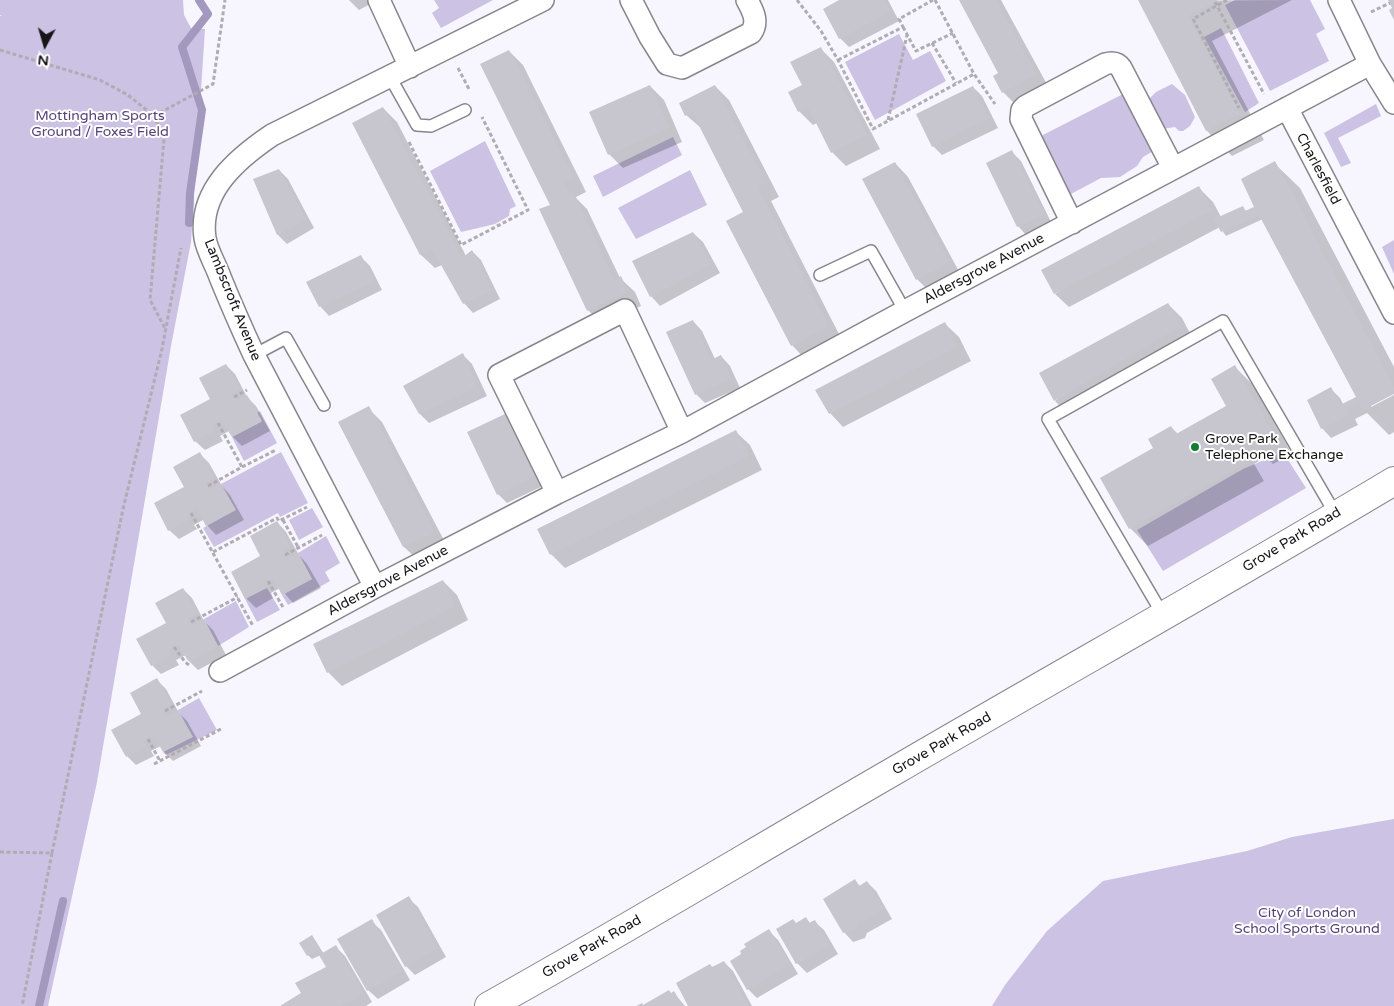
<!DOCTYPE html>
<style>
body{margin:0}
#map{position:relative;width:1394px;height:1006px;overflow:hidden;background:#f7f5fd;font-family:"Varela Round",sans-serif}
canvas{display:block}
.north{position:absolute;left:20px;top:20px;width:50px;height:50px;-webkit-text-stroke:4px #fff;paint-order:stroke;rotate:186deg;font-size:14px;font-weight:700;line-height:20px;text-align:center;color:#161518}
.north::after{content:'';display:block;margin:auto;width:18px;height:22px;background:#161518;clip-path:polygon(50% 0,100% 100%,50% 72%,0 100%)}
</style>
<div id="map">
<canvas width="1394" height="1006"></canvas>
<div class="north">N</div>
</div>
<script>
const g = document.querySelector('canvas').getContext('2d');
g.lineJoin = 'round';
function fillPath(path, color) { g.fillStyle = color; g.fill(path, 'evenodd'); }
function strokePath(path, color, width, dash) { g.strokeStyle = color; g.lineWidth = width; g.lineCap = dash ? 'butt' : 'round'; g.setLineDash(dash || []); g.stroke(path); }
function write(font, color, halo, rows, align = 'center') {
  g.font = font + ' "Varela Round",sans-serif'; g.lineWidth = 4; g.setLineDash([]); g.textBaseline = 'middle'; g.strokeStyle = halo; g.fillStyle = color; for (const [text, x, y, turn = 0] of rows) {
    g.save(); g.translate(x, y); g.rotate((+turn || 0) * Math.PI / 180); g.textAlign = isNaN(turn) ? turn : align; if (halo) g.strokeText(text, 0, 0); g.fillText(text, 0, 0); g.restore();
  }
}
fillPath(new Path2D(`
 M 0,0 L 183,0 L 184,15 L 191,28 L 205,29 L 191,242 L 171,346 L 97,782 L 48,1006 L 0,1006 L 0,16 L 2,16 L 0,15 Z
 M 434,0 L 493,0 L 441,28 L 432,13 L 439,8 Z
 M 1235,0 L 1310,0 L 1325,29 L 1316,34 L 1329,61 L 1270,91 L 1225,5 Z
 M 1221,28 L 1259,103 L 1245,112 L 1204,37 Z
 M 899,34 L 913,60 L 930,51 L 946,81 L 875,120 L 845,62 Z
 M 1172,84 L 1185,95 L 1195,117 L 1190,126 L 1183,131 L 1179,131 L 1175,127 L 1162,129 L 1149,106 L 1150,98 L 1156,92 Z
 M 1125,93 L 1155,150 L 1143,157 L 1137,166 L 1120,177 L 1101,178 L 1069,195 L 1039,137 Z
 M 1376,104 L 1381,116 L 1338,138 L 1351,163 L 1341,167 L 1324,133 Z
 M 673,137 L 682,155 L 603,197 L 593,176 Z
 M 485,141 L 516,206 L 510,209 L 509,216 L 495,224 L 461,232 L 430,171 Z
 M 690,170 L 707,205 L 636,239 L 618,208 Z
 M 1394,240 L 1394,274 L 1382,247 Z
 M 260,411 L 277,443 L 244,461 L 232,437 L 261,422 L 257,413 Z
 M 281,452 L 308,503 L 280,517 L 278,513 L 214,547 L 203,528 L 235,510 L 221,484 Z
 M 1283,452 L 1306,488 L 1163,571 L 1137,530 L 1243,469 Z
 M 312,508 L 323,527 L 299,540 L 289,520 Z
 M 326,536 L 340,563 L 325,572 L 330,581 L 288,605 L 282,595 L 312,579 L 298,553 Z
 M 267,588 L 280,610 L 257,622 L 245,599 Z
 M 236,601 L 249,627 L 218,646 L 204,619 Z
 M 199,698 L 217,730 L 166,755 L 163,752 L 192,737 L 178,710 Z
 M 1394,819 L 1394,1006 L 992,1006 L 1005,985 L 1047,931 L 1103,881 L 1247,851 L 1292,837 Z`), '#cbc2e4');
fillPath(new Path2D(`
 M 349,0 L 378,0 L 359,10 Z
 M 842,0 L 888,0 L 899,21 L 849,47 L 840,38 Z
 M 960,0 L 1001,0 L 1049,88 L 1017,106 L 1003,92 L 1000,74 Z
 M 1292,0 L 1212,41 L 1264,140 L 1232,156 L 1207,131 L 1140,1 Z
 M 820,48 L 834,62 L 880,149 L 846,166 L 832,152 L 817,123 L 813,125 L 799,111 L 804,85 Z
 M 509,51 L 523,65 L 586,192 L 576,197 L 577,199 L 587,209 L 620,278 L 635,292 L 641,306 L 602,324 L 588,310 L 552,205 Z
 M 650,86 L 664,100 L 682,142 L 623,168 L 609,154 Z
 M 715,86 L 729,100 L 779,197 L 771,201 L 842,340 L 805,359 L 792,345 L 745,213 L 701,128 L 686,115 Z
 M 973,87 L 982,96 L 998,128 L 942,155 L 933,146 Z
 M 383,108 L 397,122 L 466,256 L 472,251 L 481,260 L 500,299 L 473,313 L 464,303 L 442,265 L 435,268 L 421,255 Z
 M 1012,152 L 1021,161 L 1052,224 L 1027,236 L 1018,226 Z
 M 895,163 L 908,177 L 962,277 L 931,293 L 917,279 Z
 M 1274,163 L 1300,188 L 1394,367 L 1394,392 L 1371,405 L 1371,407 L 1394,395 L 1394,432 L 1389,435 L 1367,413 L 1355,419 L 1358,425 L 1331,438 L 1322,428 L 1331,389 L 1340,398 L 1343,404 L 1358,398 L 1263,219 L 1226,236 L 1220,227 L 1069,307 L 1055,294 L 1199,188 L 1213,202 L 1221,217 L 1243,207 L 1246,211 L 1254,208 Z
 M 279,170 L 288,179 L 314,228 L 287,244 L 278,235 L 255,180 Z
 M 693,233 L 703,242 L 720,273 L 660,306 L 651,296 L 634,261 Z
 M 361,257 L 370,266 L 382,290 L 329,316 L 320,306 Z
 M 1168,304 L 1182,318 L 1194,341 L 1068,414 L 1055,401 Z
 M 693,321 L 702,331 L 715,359 L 721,356 L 730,366 L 740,388 L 705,403 L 696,394 Z
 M 945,324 L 959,337 L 971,361 L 843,427 L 830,413 Z
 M 463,355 L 472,364 L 487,396 L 429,423 L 420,414 L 405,387 Z
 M 226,365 L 235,374 L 247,397 L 256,406 L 270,431 L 242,446 L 233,437 L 229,431 L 220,436 L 223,441 L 205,450 L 195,441 Z
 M 1235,367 L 1253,385 L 1292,454 L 1273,464 L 1266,457 L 1254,464 L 1264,481 L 1148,546 L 1130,528 L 1155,449 L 1171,427 L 1178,434 L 1228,406 Z
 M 368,408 L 382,422 L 447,546 L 418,560 L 404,547 L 339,422 Z
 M 505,415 L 514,425 L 543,486 L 507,503 L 498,494 Z
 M 736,432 L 750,445 L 762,470 L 565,568 L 551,554 Z
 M 200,454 L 209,463 L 222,486 L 230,495 L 244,520 L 216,535 L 207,525 L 203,520 L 194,525 L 197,529 L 179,539 L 169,530 Z
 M 277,522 L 286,532 L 299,555 L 307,564 L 321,588 L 293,603 L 280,588 L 271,593 L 273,598 L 256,608 L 246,598 L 232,572 L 262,557 Z
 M 443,581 L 457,595 L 468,620 L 342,686 L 328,672 Z
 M 183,589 L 192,598 L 204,621 L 213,630 L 226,655 L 198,670 L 189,661 L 186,655 L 176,660 L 179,665 L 161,674 L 152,665 Z
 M 157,680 L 166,689 L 179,713 L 187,721 L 201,746 L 173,761 L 164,752 L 161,746 L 151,751 L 154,756 L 136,765 L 127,756 Z
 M 855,881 L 860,886 L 867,882 L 876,891 L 892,919 L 867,933 L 865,938 L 853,942 L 844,932 Z
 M 408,898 L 418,907 L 446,957 L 415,975 L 406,966 Z
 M 806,918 L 810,923 L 814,921 L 824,930 L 838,954 L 807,973 L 797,963 L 777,930 L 797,924 Z
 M 371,921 L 381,930 L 410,980 L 378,999 L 368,990 Z
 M 769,931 L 778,940 L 798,974 L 757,998 L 748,989 L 742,955 Z
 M 312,936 L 324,954 L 336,947 L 345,956 L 372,1002 L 366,1006 L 282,1006 L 303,994 L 328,967 L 321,955 L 312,959 L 308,955 Z
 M 724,962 L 733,971 L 752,1006 L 690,1006 L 712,969 Z
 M 674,993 L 685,1006 L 644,1006 L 671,994 Z`), '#0003');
strokePath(new Path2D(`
 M 189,223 L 190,193 L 202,110 L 182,47 L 208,14 L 199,0
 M 39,1006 L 63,901`), '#a398be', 8);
fillPath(new Path2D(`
 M 839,0 L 884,0 L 891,11 L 839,39 L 823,9 Z
 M 959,0 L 996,0 L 1036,74 L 1002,93 L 993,76 L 998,73 Z
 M 1138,0 L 1218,0 L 1188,16 L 1240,114 L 1206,131 Z
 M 1388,0 L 1394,0 L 1394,20 L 1389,10 L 1392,8 Z
 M 821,47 L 867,135 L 831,153 L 808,107 L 798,112 L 788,92 L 802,85 L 790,62 Z
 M 509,50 L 573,178 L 563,183 L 569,195 L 573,193 L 614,280 L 621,276 L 628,292 L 587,311 L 539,209 L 550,205 L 480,64 Z
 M 650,85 L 669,128 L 608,155 L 589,112 Z
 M 715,85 L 766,183 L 758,187 L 829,326 L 791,346 L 726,221 L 743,212 L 692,112 L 685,116 L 679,103 Z
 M 973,86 L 989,118 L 932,147 L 916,114 Z
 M 383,107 L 462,258 L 472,250 L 492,290 L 463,304 L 432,249 L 420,255 L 352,123 Z
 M 1012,150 L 1044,214 L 1017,227 L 986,163 Z
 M 1275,161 L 1394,388 L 1394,394 L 1363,410 L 1359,403 L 1347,410 L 1349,415 L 1321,429 L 1307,400 L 1331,387 L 1340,405 L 1356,397 L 1259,215 L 1221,232 L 1214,219 L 1243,206 L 1245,211 L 1254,207 L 1241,179 Z
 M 895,162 L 949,262 L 916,280 L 862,179 Z
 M 279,169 L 306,219 L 277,235 L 253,179 Z
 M 1199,186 L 1212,210 L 1054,294 L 1041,270 Z
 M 693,232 L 711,264 L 650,297 L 632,261 Z
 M 361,255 L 374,281 L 319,307 L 306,282 Z
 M 1168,303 L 1181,326 L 1054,401 L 1039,373 Z
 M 693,320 L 711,360 L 721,355 L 731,378 L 695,395 L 666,332 Z
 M 945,322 L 958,346 L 829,414 L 815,390 Z
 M 463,353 L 478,387 L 419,414 L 403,386 Z
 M 226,364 L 240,390 L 232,394 L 236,401 L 247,395 L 262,421 L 232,437 L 222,421 L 212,426 L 214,431 L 194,442 L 180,415 L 210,399 L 199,378 Z
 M 1235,365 L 1274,435 L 1254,447 L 1249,438 L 1237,445 L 1247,462 L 1129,529 L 1100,478 L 1153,448 L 1148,439 L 1171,426 L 1176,434 L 1226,406 L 1211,379 Z
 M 369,406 L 434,532 L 403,547 L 338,422 Z
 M 505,414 L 535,476 L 497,495 L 467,432 Z
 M 736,430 L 749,456 L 550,555 L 537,529 Z
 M 200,452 L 214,478 L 206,483 L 210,490 L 221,484 L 236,510 L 206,526 L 197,509 L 186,515 L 188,520 L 168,531 L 154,503 L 184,487 L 173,467 Z
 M 277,521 L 291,547 L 283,551 L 287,559 L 298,553 L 312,579 L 282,595 L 273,578 L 263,584 L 265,588 L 245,599 L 231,572 L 260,556 L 250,536 Z
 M 443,580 L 455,606 L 327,673 L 313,644 Z
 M 183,588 L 197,614 L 188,618 L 193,625 L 204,619 L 218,646 L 188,661 L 179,645 L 168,650 L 171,655 L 151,666 L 136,639 L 166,623 L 155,603 Z
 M 157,678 L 172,705 L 163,709 L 167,716 L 178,710 L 193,737 L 163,752 L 154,736 L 143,742 L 146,746 L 126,757 L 111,730 L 141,714 L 130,693 Z
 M 855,879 L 859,886 L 867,881 L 884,909 L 858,924 L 856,929 L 843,933 L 823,899 Z
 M 409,896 L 438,948 L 405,967 L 376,915 Z
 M 806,917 L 809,923 L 815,920 L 829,945 L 796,964 L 776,929 L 793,919 L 796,923 Z
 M 372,919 L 402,971 L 367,991 L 337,939 Z
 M 769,929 L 790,964 L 747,990 L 730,961 L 741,954 L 740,951 L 746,947 L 744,944 Z
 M 312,935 L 320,948 L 307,956 L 299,943 Z
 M 336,945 L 364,993 L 341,1006 L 280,1006 L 301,993 L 295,983 L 326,967 L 319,955 Z
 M 724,961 L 749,1006 L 688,1006 L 676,983 L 710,964 L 712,967 Z
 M 669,990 L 671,993 L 674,991 L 683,1006 L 636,1006 L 642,1003 L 643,1005 Z`), '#c7c5cd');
const service = new Path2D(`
 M 390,77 L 417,125 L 431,126 L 465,110
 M 820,275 L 871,251 L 905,311
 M 254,355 L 286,338 L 324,405
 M 1163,615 L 1048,419 L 1223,321 L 1336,515`);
const minor = new Path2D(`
 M 379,0 L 410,67
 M 631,0 L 650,37 L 667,64 L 682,68 L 751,33 C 759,22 753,11 747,0
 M 1370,64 L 1394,103
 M 1287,108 L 1394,313
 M 1072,223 L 1021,119 L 1022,110 L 1026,106 L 1105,64 C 1112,62 1117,62 1121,68 L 1173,168
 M 557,493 L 499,375 L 625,310 L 682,432
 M 375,587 L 254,355 C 242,329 231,304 220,277 C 216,265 207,251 205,238 C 198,191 238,158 272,135 L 543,0
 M 220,671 L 375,587 L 557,493 L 682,432 L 905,311 L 1370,64 L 1339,0`);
const secondary = new Path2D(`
 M 489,1006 C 625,930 759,849 894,771 C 1060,674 1229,580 1394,481`);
strokePath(service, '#88868d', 14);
strokePath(minor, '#88868d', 24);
strokePath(secondary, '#88868d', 30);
strokePath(new Path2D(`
 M 797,0 L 821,31 L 838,60 L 873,129 L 974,74
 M 935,0 L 974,74 L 995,104
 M 1227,0 L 1193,19 L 1239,108
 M 1215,2 L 1264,94
 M 1371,12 L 1390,3
 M 903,27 L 916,51 L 953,33
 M 932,43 L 956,83
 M 0,50 L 100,80 L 128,95 L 154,116 L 164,139 L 150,300 L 166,330
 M 838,60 L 903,27 L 899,19 L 933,0
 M 458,68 L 470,91
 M 154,116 L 213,84 L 225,0
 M 888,120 L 907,35
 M 409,142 L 461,245 L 528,210 L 482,117
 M 234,397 L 247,390
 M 218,423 L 242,467
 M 208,486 L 242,467 L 276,450
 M 191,513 L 253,626
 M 283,520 L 298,547
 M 213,552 L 277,518 L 279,521 L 307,507
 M 285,555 L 322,535
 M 268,581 L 284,609
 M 191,622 L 238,597
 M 174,647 L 185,662 L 189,665
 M 165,711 L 202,691
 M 148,739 L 160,761
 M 154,764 L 221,729
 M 0,852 L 52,853 L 22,1006
 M 52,853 L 123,509 L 162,349 L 181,248`), '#afadb3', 3, [4, 2.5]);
strokePath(service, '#fff', 11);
strokePath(minor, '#fff', 21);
strokePath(secondary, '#fff', 28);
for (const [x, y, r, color] of [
 [1195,447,5,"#117d33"]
]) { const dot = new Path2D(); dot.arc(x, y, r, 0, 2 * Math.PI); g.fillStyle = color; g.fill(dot); strokePath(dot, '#fff', 2); }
write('14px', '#554378', '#fff', [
 ["Mottingham Sports",100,116],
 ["Ground / Foxes Field",100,132],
 ["City of London",1307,913],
 ["School Sports Ground",1307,929]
]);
write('14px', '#161518', '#fff', [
 ["Charlesfield",1318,169,62],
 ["Aldersgrove Avenue",984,269,-28],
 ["Lambscroft Avenue",232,300,68],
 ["Grove Park Road",1292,540,-31],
 ["Aldersgrove Avenue",388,581,-28],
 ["Grove Park Road",942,744,-30],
 ["Grove Park Road",592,947,-30]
]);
write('14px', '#161518', '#fff', [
 ["Grove Park",1205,439],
 ["Telephone Exchange",1205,455]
], 'left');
</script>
